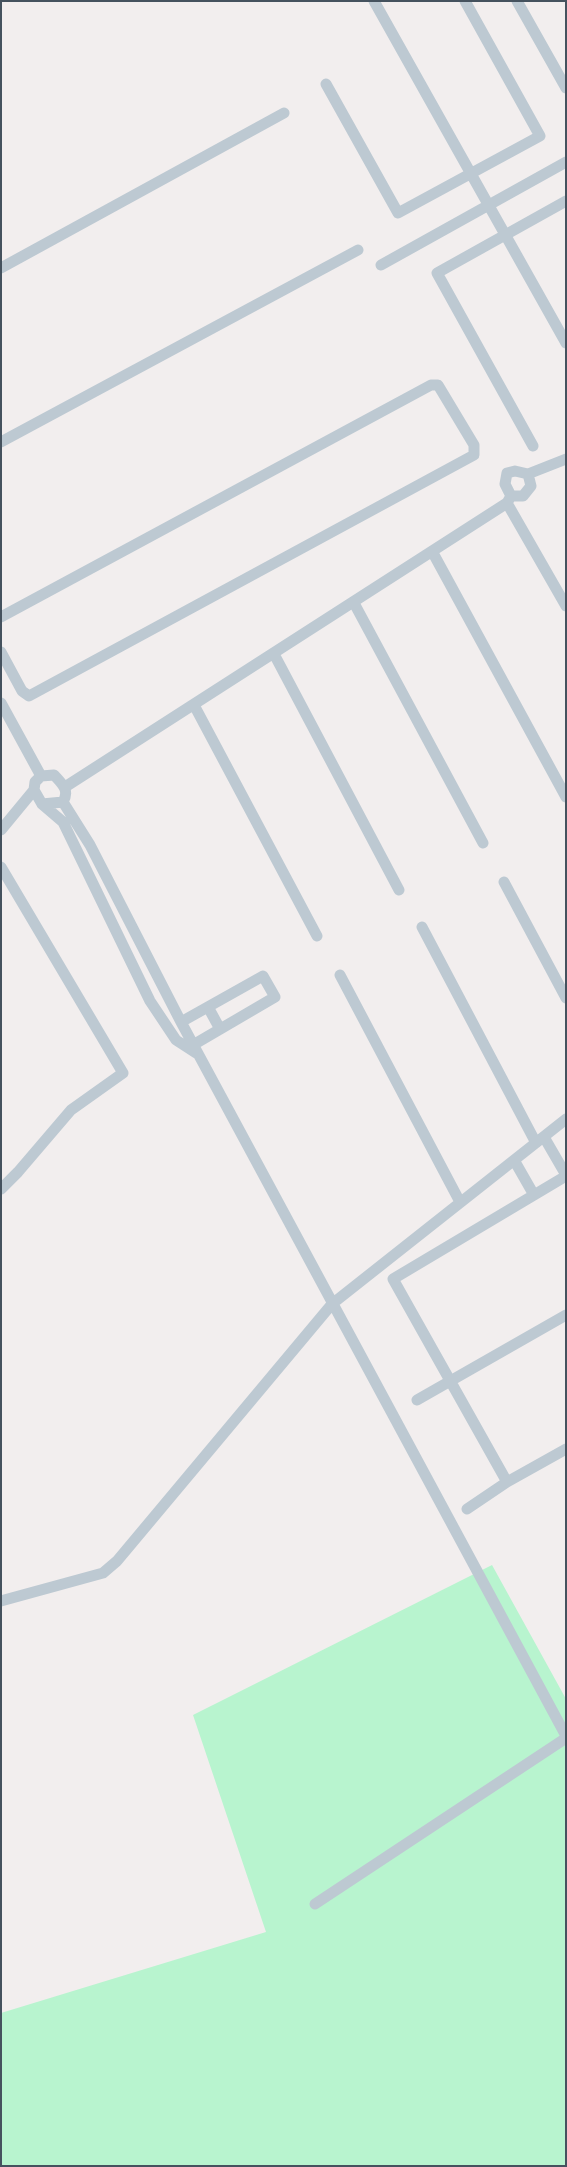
<!DOCTYPE html>
<style>
body{margin:0}
#map{position:relative;width:567px;height:2167px;overflow:hidden;background:#f2eeee;font-family:"PT Sans",sans-serif}
canvas{display:block}
.frame{position:absolute;inset:0;border:2px solid #45525e;pointer-events:none}
</style>
<div id="map">
<canvas width="567" height="2167"></canvas>
<div class="frame"></div>
</div>
<script>
const g = document.querySelector('canvas').getContext('2d');
g.lineJoin = 'round';
function fillPath(path, color) { g.fillStyle = color; g.fill(path, 'evenodd'); }
function strokePath(path, color, width, dash) { g.strokeStyle = color; g.lineWidth = width; g.lineCap = dash ? 'butt' : 'round'; g.setLineDash(dash || []); g.stroke(path); }
fillPath(new Path2D(`
 M 492,1565 L 566,1699 L 566,2166 L 1,2166 L 1,2013 L 266,1932 L 193,1715 Z`), '#b8f4cf');
strokePath(new Path2D(`
 M 374,1 L 566,343
 M 517,1 L 566,88
 M 326,84 L 398,213 L 540,136 L 465,1
 M 381,265 L 566,162
 M 1,268 L 284,113
 M 1,442 L 358,250
 M 533,446 L 437,273 L 566,201
 M 528,474 L 531,486 L 523,496 L 511,496 L 505,484 L 507,473 L 515,471 L 528,474 L 566,459
 M 507,503 L 566,606
 M 433,553 L 566,797
 M 354,603 L 483,843
 M 1,617 L 431,385 L 438,385 L 474,445 L 474,455 L 29,696 L 22,691 L 1,652
 M 274,654 L 399,890
 M 1,703 L 41,776
 M 194,705 L 317,936
 M 54,775 C 62,784 70,790 63,802 L 42,804 L 34,790 L 35,782 L 41,776 Z
 M 65,787 L 507,503 L 511,496
 M 63,802 L 90,845 L 181,1022 L 566,1736
 M 42,804 L 63,822 L 150,1001 L 176,1040 L 196,1053
 M 1,830 L 34,790
 M 1,867 L 123,1073 L 71,1110 L 18,1172 L 1,1189
 M 504,882 L 566,998
 M 422,927 L 536,1143
 M 340,975 L 460,1202
 M 208,1007 L 220,1029
 M 181,1022 L 263,976 L 275,997 L 193,1045
 M 544,1137 L 566,1175
 M 514,1160 L 534,1195
 M 417,1400 L 566,1315
 M 507,1482 L 393,1279 L 566,1176
 M 467,1509 L 507,1482 L 566,1449
 M 1,1601 L 103,1573 L 117,1561 L 332,1304 L 566,1119
 M 315,1904 L 566,1738`), '#bdc9d2', 11);
</script>
